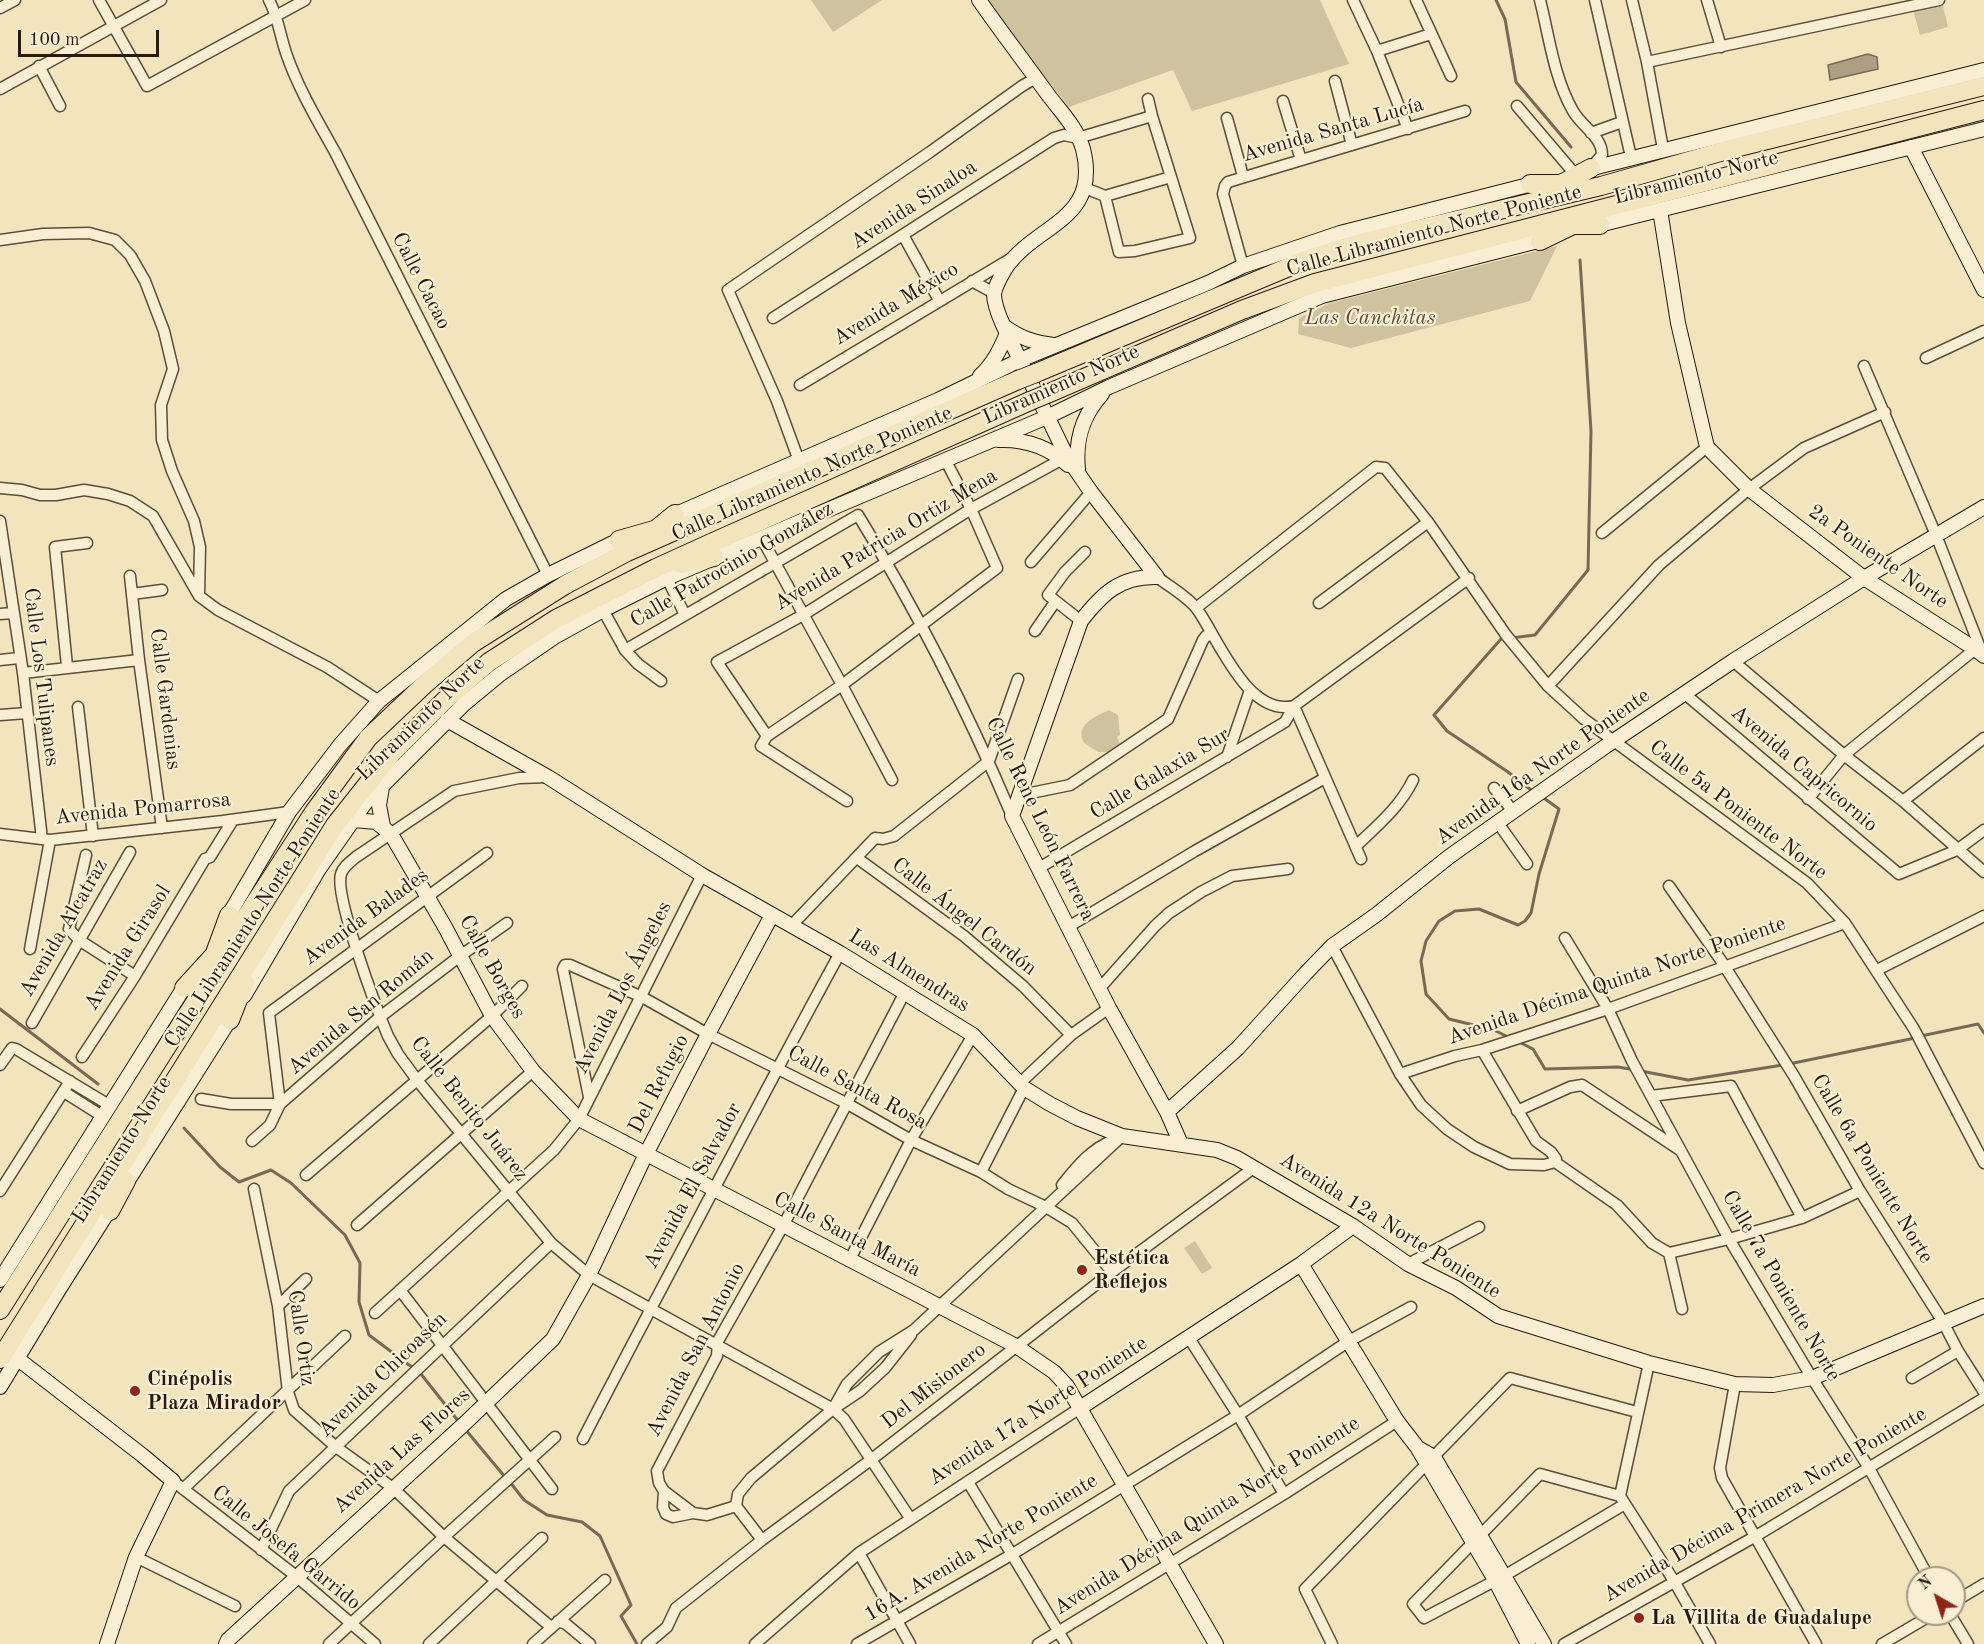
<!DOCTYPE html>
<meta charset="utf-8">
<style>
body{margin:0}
#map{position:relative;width:1984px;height:1644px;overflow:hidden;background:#f2e5bd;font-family:"Old Standard TT",serif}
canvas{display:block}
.north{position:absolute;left:1906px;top:1566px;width:60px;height:60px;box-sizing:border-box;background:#f7eed4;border:2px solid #a49985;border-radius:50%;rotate:321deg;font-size:16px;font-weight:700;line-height:24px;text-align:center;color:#271a0e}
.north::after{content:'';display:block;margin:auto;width:21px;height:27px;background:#8f2418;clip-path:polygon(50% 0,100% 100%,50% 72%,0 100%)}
.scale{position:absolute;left:18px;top:30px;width:141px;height:27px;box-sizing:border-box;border:3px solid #271a0e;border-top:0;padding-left:8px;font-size:18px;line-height:21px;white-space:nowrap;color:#271a0e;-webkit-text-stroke:4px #f7eed4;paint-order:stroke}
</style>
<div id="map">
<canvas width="1984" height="1644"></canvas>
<div class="north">N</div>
<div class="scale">100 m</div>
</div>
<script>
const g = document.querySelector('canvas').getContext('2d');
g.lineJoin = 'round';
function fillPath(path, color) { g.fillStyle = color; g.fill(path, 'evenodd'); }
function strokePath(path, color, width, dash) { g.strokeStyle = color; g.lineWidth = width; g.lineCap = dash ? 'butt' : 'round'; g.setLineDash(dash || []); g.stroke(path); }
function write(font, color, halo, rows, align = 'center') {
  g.font = font + ' "Old Standard TT",serif'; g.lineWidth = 4.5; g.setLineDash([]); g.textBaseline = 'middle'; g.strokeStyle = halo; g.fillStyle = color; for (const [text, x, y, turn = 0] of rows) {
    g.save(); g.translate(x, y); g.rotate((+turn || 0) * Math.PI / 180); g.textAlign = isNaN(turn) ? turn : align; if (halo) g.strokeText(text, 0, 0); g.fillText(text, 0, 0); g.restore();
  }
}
fillPath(new Path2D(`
 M 811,0 L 882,0 L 833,32 Z
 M 986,0 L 1320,0 L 1349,64 L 1192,111 L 1173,70 L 1069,107 L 1013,37 Z
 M 1942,2 L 1948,27 L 1920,35 L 1913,10 Z
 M 1557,246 L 1530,301 L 1351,348 L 1298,334 L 1299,318 L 1330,303 Z
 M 1109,710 L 1118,715 L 1120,735 L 1117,737 L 1120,744 L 1117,752 L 1098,752 L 1084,743 C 1074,725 1096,716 1109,710 Z
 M 1195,1241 L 1212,1268 L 1202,1274 L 1184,1248 Z`), '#cfc29f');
const water = new Path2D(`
 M 1868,54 L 1877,57 L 1878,69 L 1830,80 L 1828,65 Z`);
fillPath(water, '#ada082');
strokePath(water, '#776a54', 1.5);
strokePath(new Path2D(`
 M 1496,0 L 1505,19 L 1516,82 L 1571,147
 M 1504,638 L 1501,639 L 1434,715 L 1447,731 L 1508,772 L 1535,793
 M 1511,638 L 1535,635 L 1588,570 L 1591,431 L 1580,260
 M 0,1009 L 98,1084
 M 1921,1036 L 1978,1024 L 1984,1033
 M 1510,1038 L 1494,1030 L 1449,1019 L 1426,994 L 1421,961 L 1426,941 L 1439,921 L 1455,911 L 1479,909 L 1518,925 L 1525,921 L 1531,913 L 1539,874 L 1559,809 L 1541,796
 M 1519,1042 L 1533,1049 L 1545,1069 L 1618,1067 L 1635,1070
 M 1789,1064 L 1915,1038
 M 1641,1071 L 1688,1080 L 1783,1065
 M 184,1128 L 220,1167 L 239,1182 L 271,1170 L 291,1183 L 345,1235 L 360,1263 L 359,1302 L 369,1335 L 409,1365 L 417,1369 L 459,1422
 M 465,1429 L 505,1477
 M 510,1482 L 524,1500 L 547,1515 L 582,1522 L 600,1536 L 631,1605 L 621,1616 L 637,1644`), '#776a54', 3);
const street = new Path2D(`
 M 99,0 L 147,86 L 305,0
 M 269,0 C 278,17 280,35 286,53 C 298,88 317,120 335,152 L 548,575
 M 1353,0 L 1377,51 L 1408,129
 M 1416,0 L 1451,76
 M 1540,0 C 1549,36 1554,78 1573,111 C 1582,127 1602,136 1602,155 L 1591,168
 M 1595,0 L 1631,157
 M 1632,0 L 1647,62 L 1663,149
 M 1707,0 L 1721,47
 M 0,8 L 15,0
 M 1377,51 L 1431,34
 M 1647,62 L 1939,0
 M 39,66 L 60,106
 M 1335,81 L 1352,145
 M 0,89 L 161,0
 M 1283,101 L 1301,160
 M 1517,106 L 1574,173
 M 1227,118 L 1243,176
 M 1591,133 L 1622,122
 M 1085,188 L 1105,196 L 1171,177
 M 1105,196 L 1119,252 L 1135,251 L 1190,238 L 1152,116 L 1148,99
 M 903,235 L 939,300
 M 0,240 L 43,234 L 89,233 L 115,240 L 130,255 L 145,281 L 164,331 L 173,369 L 161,405 L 162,440 L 172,471 L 194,521 L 200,547 L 199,596
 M 1243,266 L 1223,194 L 1225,186 L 1228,182 L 1465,111
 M 972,281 L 994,293
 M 773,318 L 1054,138 L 1064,135 L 1078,138 L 1152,116
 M 1926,358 L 1984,331
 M 1864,366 L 1936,535 L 1979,645
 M 800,385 L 1010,259
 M 799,461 L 777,401 L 728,290 L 930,152 L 1022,86 L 1036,78
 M 0,488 L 22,490 L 40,495 L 56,495 L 84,490 L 108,494 L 130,501 L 153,516 L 199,596 L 218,610 L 327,667 L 379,701
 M 0,521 L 23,673 L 42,839
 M 1602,533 L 1707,447
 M 761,537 L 842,685 L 892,780
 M 1031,562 L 1091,492
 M 130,576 L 139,660 L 162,828
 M 1157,577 C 1170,587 1188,597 1197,609 C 1218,638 1247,717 1294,706
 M 667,578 L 685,615
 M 132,594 L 162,590
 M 1319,603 L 1428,522
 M 1196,608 L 1376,467 L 1385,468 L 1428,522 L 1506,635 L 1548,686 L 1584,719 L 1807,883 L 1845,923 L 1914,1029 L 1984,1163
 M 603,610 L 625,650 L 638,664 L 661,681
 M 0,614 L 13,613
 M 1081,621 L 1048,595 L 1065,572 L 1085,552
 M 1035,631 L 1055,602
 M 625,650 L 858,515 C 917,611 968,712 1012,816
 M 0,660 L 19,658
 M 1733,661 L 1844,755 L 1903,801 L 1984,872
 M 67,666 L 55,547 L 87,543
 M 23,673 L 139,660
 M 1548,686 L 1659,565 L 1749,489 L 1804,448 L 1885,412
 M 1685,694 L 1899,874 L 1957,850 L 1984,830
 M 1294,706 L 1361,859
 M 78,707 L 93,836
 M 0,715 L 27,713
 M 767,736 L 717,662 L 803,615 L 971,509 L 1068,456
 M 1227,757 L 1250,690
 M 548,777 L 519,778 L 454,791 L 356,857 C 350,862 343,867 341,874 C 334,896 377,1010 388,1036 L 398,1054 L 417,1080 L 551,1243 L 589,1275 L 833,1409 L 844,1419 L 910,1518
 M 1494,788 L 1513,811
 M 1021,795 L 1070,785 L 1168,719 L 1203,640 L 1206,636 L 1211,635
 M 1808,799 L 1844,755 L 1979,646
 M 847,801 L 761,746 L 767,736 L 842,685 L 997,568 L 971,509 L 949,467
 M 1903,801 L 1984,738
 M 1498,823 L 1527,864
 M 0,834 L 50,840 L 223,821 L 289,812
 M 1356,846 C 1377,826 1400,807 1413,780
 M 86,855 L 69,929 L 79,940 L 135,976
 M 857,858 L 964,936 L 1023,986 L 1071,1035
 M 1039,868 L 1285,722 L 1294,706 L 1469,578
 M 1669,886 L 1720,959 L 1794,1076 L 1860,1191 L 1943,1322 L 1958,1351 L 1984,1392
 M 792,925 L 875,838 L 883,839 L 894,836 L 989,761 L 1018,679
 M 1068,927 L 1195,851 L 1325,778
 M 1565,938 L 1608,1009 L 1632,1061 L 1729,1239 L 1812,1378 L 1869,1468 L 1929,1578
 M 1332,946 L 1400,1074 L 1421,1105 L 1447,1129 L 1474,1147 L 1510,1164 L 1544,1165 L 1555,1162
 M 30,949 L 50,840
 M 1877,970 L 1984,916
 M 1100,988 L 1155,926 L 1169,913 L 1201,892 L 1232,876 L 1288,869
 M 32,1023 L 130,852
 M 1482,1050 L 1536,1141 L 1551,1152 L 1556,1159 L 1555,1162
 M 82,1057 L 135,976 L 205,859 L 210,857 L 233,820
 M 0,1065 L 12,1048 L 16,1049 L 109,1105
 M 1400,1074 L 1455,1056 L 1482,1050 L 1608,1009 L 1845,923
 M 1019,1084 L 1071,1035 L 1109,1008
 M 64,1092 L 102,1116
 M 1651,1096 L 1731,1086 L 1802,1218
 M 589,1097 L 563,969 L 565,965 L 570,965 L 642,997 L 708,1034 L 846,1103 L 911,1140 L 981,1172 L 1008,1189 L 1046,1207 L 1072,1223 L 1112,1272
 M 201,1099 L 231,1104 L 280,1104 L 269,1013 L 487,853
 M 1517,1111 L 1570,1087 L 1582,1085 L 1680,1150
 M 252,1141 L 270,1125 L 280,1104 L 380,1017 L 460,956 L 507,923
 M 1555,1162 L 1617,1205 L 1652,1243 L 1669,1253
 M 981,1172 L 1024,1088
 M 306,1175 L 492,1016 L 522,986
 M 1062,1185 C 1078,1165 1091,1149 1115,1139
 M 254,1189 L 278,1306 L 288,1392 L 294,1410 L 336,1447 L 393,1488 L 444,1537 L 551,1627
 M 0,1191 L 70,1081
 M 357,1225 L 533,1071
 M 1669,1253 L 1729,1239 L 1802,1218 L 1860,1191
 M 1669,1253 L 1682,1309
 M 849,1261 L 911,1140 L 973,1035
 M 1408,1264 L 1479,1227
 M 400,1290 L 552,1489
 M 278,1306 L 306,1279
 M 375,1313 L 554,1150 L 579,1119 L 702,875
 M 1189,1338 L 1238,1415 L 1284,1494
 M 1649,1363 L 1620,1496 L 1674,1581 L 1710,1644
 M 1912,1378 L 1958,1351
 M 1735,1384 L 1720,1468 L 1722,1478 L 1816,1644
 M 833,1409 L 847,1384 L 879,1352 L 914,1330 L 1122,1136
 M 583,1439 C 626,1355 670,1273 714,1189 C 756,1110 797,1031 840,953
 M 173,1481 L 296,1576 L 375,1644
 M 968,1482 L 1066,1644
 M 183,1489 L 345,1336
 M 664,1491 L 663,1507 L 666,1514 L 673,1517 L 693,1513
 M 1620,1496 L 1540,1474 L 1413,1604 L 1424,1618 L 1504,1576 L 1625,1504
 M 736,1506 L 707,1515 L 693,1513 L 664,1491 L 659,1483 L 657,1471 L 717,1356 L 718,1341 L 783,1226 L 905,992
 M 736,1506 L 738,1494 L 751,1478 L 833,1409 L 860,1391 L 885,1368 L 911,1335
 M 736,1506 L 762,1540
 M 261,1550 L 289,1491 L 551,1243
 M 859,1553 L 910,1644
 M 136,1557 L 235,1606
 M 1954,1602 L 1984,1584
 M 1950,1614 L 1968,1644
 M 558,1621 L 566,1624 L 590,1644
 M 329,1644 L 444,1537 L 555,1437
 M 429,1644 L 542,1538
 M 533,1644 L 605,1580
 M 647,1644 L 667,1627 L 676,1608 L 762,1540 L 872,1459 L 1112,1272 L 1255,1167
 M 755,1644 L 859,1553 L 1080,1408
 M 857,1644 L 1011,1555 L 1238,1415 L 1349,1341 L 1411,1307
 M 1038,1644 L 1284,1494 L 1397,1421
 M 1332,1644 L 1305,1589 L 1510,1378 L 1637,1412
 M 1564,1644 L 1756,1536 L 1984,1398
 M 1882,1644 L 1933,1614`);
const secondary = new Path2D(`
 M 979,0 C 1002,33 1026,64 1049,96 C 1062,113 1077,128 1083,149 C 1101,221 1036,223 1005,269 C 1001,276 995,286 994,294 C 994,304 999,316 1003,325 L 1067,457 L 1091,492 L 1157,577
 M 1911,147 L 1984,290
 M 1581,171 L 1984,70
 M 1660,210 L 1678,323 L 1707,447 L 1749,489 L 1864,578 L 1975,649 L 1984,656
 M 1591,227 L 1984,129
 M 1005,327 C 1021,338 1034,343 1054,345
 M 980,376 C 993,364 1000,350 1007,333
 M 998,440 C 1024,439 1049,447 1068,465
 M 1078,469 C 1075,440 1082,416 1102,394
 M 667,518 L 938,400 L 1020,360 L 1208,283 L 1243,266 L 1340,233 L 1540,182
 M 1157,577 C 1120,576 1102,594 1081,621 L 1012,816 L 1109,1008 L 1167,1112 L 1181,1144
 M 447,720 L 548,777 L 702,875 L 840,953 L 973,1035 L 1024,1088 L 1050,1104 L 1077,1118 L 1122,1136 L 1217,1150 L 1237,1158 L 1353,1226 L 1408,1264 L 1456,1288 L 1498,1316 L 1649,1363 L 1735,1384 L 1773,1385 L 1812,1378 L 1984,1306
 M 382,787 L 379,805 L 383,826
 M 354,820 L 376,822 L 391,834 L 445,927 L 492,1016 L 533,1071 L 579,1119 L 1016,1346 L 1054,1372 L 1067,1386 L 1216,1644
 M 224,923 L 289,812 L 340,745 L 379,701 L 506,599 L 548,575 L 627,536
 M 244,996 L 319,869 L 366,802 L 464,704 L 499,675 L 556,636 L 603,610 L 667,578 L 1047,417 L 1109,387 L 1322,296 L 1550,238
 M 1167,1112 L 1238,1048 L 1305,974 L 1332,946 L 1376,915 L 1450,856 L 1606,746 L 1733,661 L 1864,578 L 1984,507
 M 1301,1264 L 1397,1421 L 1417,1447 L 1495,1580 L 1528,1644
 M 0,1280 L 188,981
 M 18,1359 L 142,1455 L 173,1481 L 136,1557 L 107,1644
 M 0,1387 L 58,1291 L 234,1013
 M 1080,1408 L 1301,1264 L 1353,1226
 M 1418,1448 L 1434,1457 L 1544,1644
 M 226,1644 L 228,1640 L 462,1426 L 553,1339 L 589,1275 L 646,1154 L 708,1034 L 772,915`);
const highway = new Path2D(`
 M 1530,184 L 1563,184
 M 1550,190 L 1591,168
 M 1567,225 L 1600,225
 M 1540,241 L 1571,226
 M 1036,373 L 1308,259 L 1364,242 L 1601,186 L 1731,149 L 1984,86
 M 1047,394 L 1242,310 L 1315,283 L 1984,110
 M 648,536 L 675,514
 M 619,540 L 654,530
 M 681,564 L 714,557
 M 215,953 L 229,915
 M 184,988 L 215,954
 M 230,1020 L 245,982
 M 110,1211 L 126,1181
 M 0,1310 L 199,996 L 242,923 L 314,812 L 368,738 L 424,685 L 473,643 L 565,585 L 627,552 L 1018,380
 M 0,1359 L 335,825 L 392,753 L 445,700 L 489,662 L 556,619 L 656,568 L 711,543 L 1030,401`);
strokePath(street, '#5a4d3a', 13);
strokePath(secondary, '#271a0e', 16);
strokePath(highway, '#271a0e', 20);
strokePath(street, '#f7eed4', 10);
strokePath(secondary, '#f7eed4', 14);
strokePath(highway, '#f2e5bd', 18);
const highwayBridge = new Path2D(`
 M 1018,380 L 1036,373
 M 1030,401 L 1047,394`);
strokePath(highwayBridge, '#271a0e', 20, []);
strokePath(highwayBridge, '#f2e5bd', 18);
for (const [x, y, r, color] of [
 [1082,1270,6,"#8f2418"],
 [135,1391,6,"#8f2418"],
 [1639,1618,6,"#8f2418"]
]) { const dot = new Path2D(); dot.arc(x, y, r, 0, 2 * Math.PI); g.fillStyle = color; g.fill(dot); strokePath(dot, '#f7eed4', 2); }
write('21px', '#271a0e', '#f7eed4', [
 ["Avenida Santa Lucía",1333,130,-16],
 ["Libramiento Norte",1696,178,-14],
 ["Avenida Sinaloa",914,205,-33],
 ["Calle Libramiento Norte Poniente",1434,231,-15],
 ["Calle Cacao",421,281,63],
 ["Avenida México",896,304,-31],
 ["Libramiento Norte",1061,385,-24],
 ["Calle Libramiento Norte Poniente",812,474,-24],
 ["Avenida Patricia Ortiz Mena",886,540,-31],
 ["2a Poniente Norte",1878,557,35],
 ["Calle Patrocinio González",732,565,-30],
 ["Calle Los Tulipanes",41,677,83],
 ["Calle Gardenias",165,699,83],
 ["Libramiento Norte",421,719,-44],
 ["Avenida 16a Norte Poniente",1543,767,-35],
 ["Avenida Capricornio",1804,769,40],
 ["Calle Galaxia Sur",1160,774,-31],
 ["Avenida Pomarrosa",143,809,-6],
 ["Calle 5a Poniente Norte",1738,810,37],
 ["Calle Rene León Farrera",1040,819,64],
 ["Avenida Balades",366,917,-36],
 ["Calle Ángel Cardón",964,917,38],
 ["Calle Libramiento Norte Poniente",253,918,-57],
 ["Avenida Alcatraz",64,928,-60],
 ["Avenida Girasol",128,948,-58],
 ["Calle Borges",492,967,61],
 ["Las Almendras",909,971,32],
 ["Avenida Décima Quinta Norte Poniente",1617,981,-19],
 ["Avenida Los Ángeles",623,988,-63],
 ["Avenida San Román",361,1012,-40],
 ["Del Refugio",659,1084,-63],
 ["Calle Santa Rosa",857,1088,28],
 ["Calle Benito Juárez",469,1109,52],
 ["Libramiento Norte",122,1150,-58],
 ["Calle 6a Poniente Norte",1872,1169,59],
 ["Avenida El Salvador",693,1186,-62],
 ["Avenida 12a Norte Poniente",1390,1226,32],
 ["Calle Santa María",847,1235,27],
 ["Calle 7a Poniente Norte",1781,1286,60],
 ["Calle Ortiz",301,1338,82],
 ["Avenida San Antonio",696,1350,-63],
 ["Avenida Chicoasén",383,1375,-44],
 ["Del Misionero",934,1386,-38],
 ["Avenida 17a Norte Poniente",1038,1411,-33],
 ["Avenida Las Flores",402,1451,-42],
 ["Avenida Décima Primera Norte Poniente",1765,1505,-30],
 ["Avenida Décima Quinta Norte Poniente",1207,1516,-32],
 ["Calle Josefa Garrido",286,1548,39],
 ["16A. Avenida Norte Poniente",981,1548,-31]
]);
write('italic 21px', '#594c3a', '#f7eed4', [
 ["Las Canchitas",1370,318]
]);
write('bold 21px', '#271a0e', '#f7eed4', [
 ["Estética",1094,1258],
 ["Reflejos",1094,1282],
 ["Cinépolis",147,1379],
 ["Plaza Mirador",147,1403],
 ["La Villita de Guadalupe",1651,1618]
], 'left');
</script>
